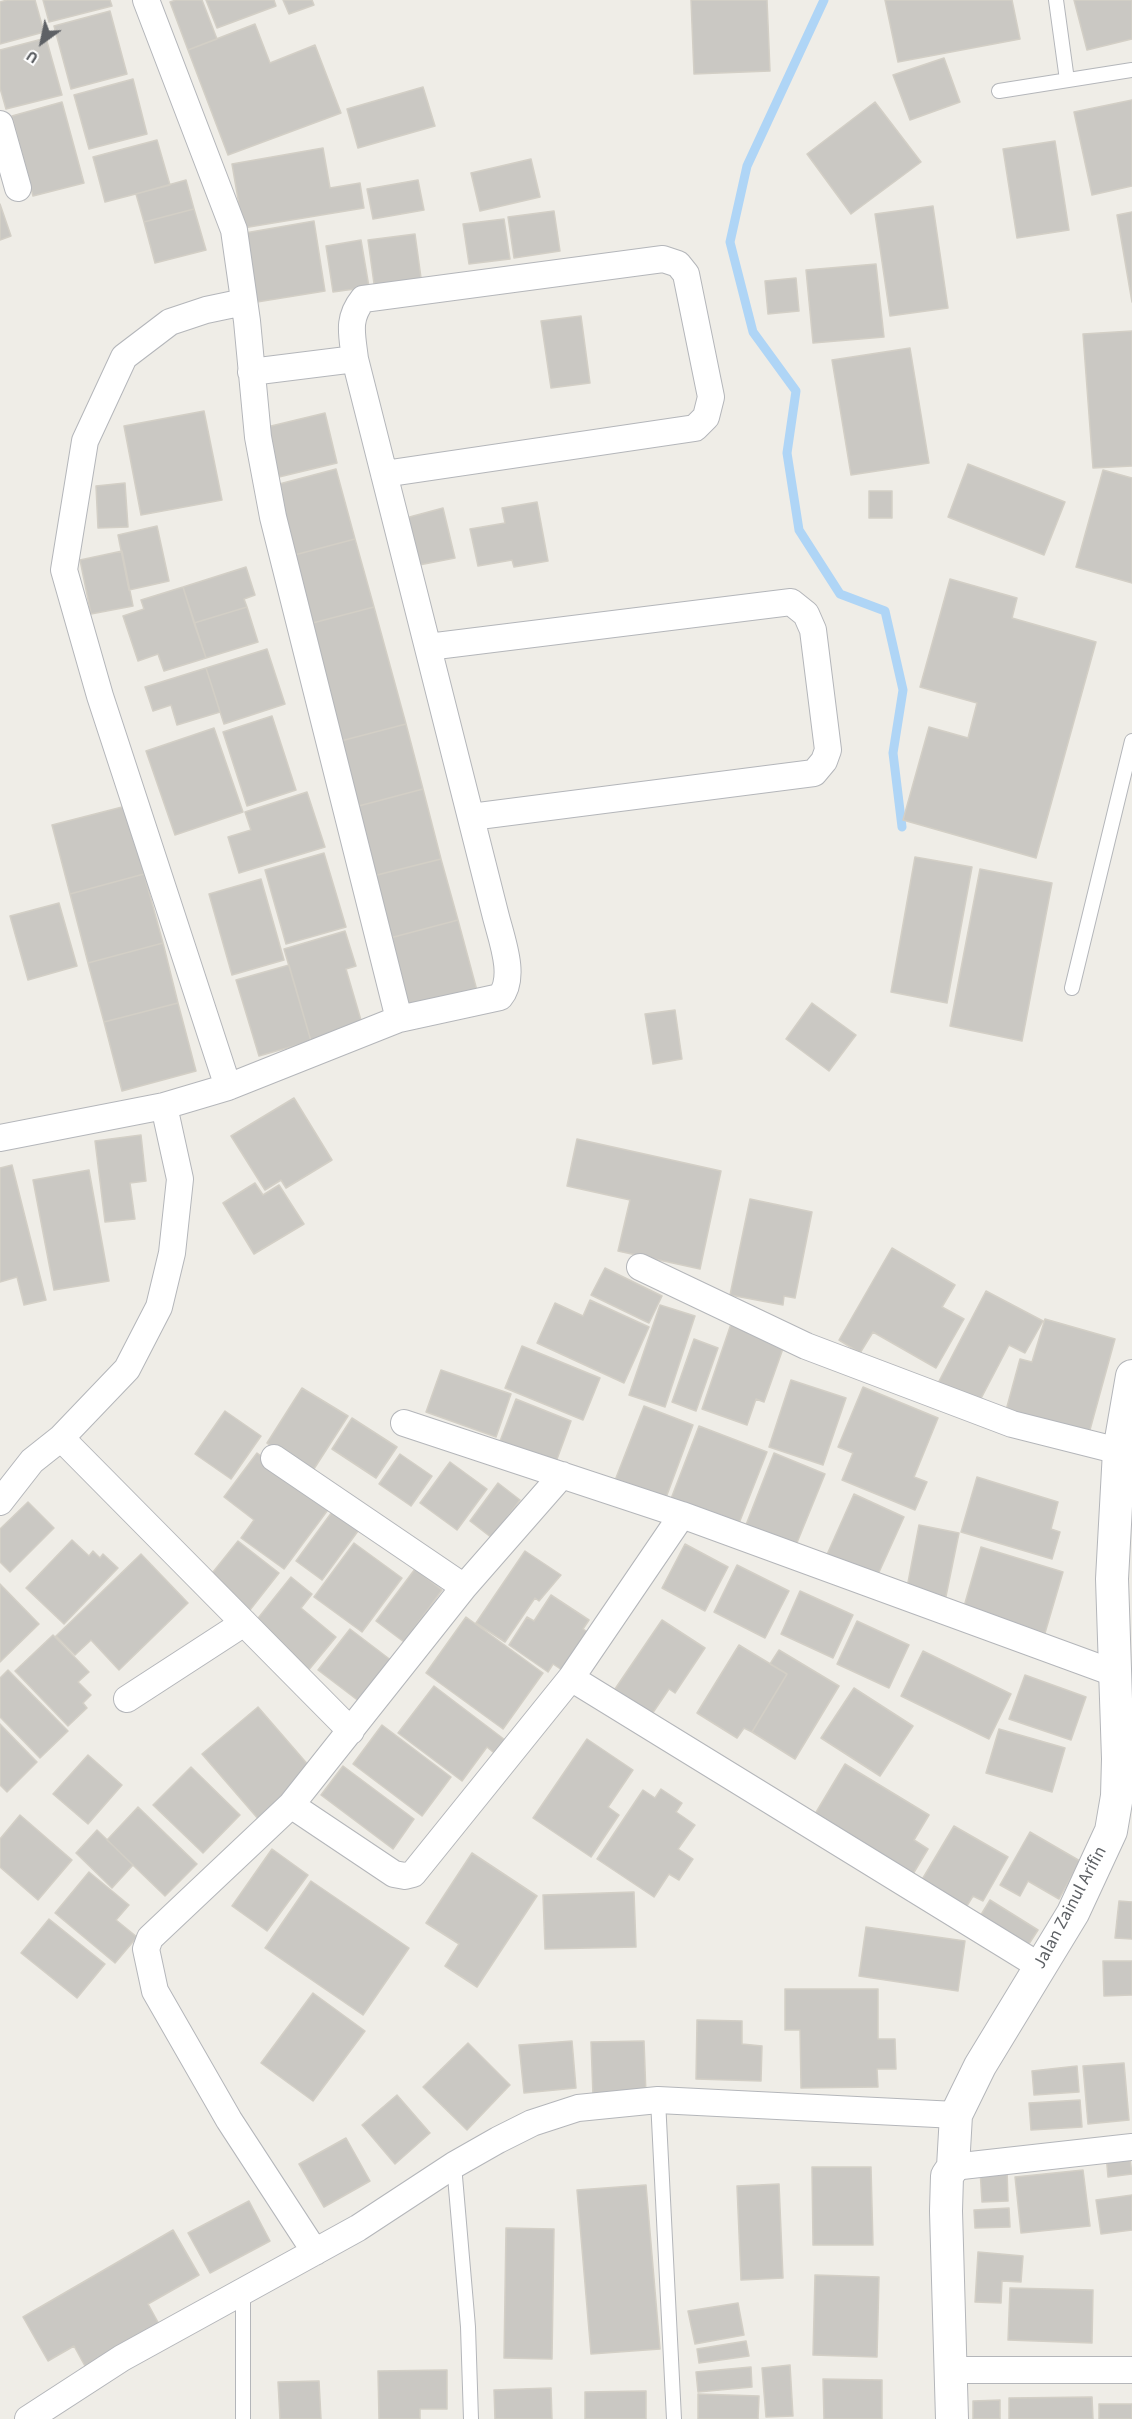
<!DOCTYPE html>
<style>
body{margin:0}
#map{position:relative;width:1132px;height:2419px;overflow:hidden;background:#efede7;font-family:"Source Sans 3",sans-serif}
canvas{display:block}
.north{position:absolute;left:12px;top:12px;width:60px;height:60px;-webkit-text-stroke:4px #fff;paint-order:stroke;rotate:213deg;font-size:16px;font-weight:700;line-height:24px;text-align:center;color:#5e6165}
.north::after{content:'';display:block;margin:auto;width:21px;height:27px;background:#5e6165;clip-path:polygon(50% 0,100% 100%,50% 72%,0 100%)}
</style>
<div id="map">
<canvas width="1132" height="2419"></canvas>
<div class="north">U</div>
</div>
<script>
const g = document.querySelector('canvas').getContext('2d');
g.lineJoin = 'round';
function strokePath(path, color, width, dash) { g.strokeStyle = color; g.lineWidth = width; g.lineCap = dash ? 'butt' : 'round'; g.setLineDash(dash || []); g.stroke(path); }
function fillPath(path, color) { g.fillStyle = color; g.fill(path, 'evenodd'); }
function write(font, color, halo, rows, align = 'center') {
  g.font = font + ' "Source Sans 3",sans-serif'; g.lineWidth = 5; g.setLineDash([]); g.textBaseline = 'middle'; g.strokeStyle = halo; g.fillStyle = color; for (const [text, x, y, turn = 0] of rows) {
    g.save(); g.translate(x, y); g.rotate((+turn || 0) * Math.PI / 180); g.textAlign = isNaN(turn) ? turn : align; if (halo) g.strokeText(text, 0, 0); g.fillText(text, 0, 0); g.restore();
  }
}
strokePath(new Path2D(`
 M 824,0 L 747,166 L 730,242 L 753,332 L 796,391 L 787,453 L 799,530 L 840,594 L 885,611 L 903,690 L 893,753 L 902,827`), '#afd5f6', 9);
const building = new Path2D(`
 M 7,0 L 35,0 L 44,32 L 0,44 L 0,2 Z
 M 43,0 L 110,0 L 112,6 L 49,22 Z
 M 176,0 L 202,0 L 217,39 L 188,50 L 170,2 Z
 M 206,0 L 274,0 L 276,6 L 217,28 Z
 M 283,0 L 312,0 L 314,5 L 289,14 Z
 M 691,0 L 767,0 L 770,71 L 694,74 Z
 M 885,0 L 1012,0 L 1020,39 L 898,62 Z
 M 1074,0 L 1132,0 L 1132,39 L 1087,50 Z
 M 110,11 L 127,74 L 71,89 L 54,26 Z
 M 255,24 L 270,63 L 315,45 L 341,113 L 228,155 L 188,50 Z
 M 46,38 L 62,95 L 6,109 L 0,88 L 0,50 Z
 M 944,58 L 960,102 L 910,120 L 893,75 Z
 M 133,79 L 147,134 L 89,149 L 74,95 Z
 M 423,87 L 435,126 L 358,148 L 347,109 Z
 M 1132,100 L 1132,186 L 1092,195 L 1074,112 Z
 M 62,102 L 84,183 L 33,196 L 12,116 Z
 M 875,102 L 921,162 L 851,214 L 807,154 Z
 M 157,140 L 170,185 L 105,202 L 93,157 Z
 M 1055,141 L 1069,230 L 1017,238 L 1003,149 Z
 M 323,148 L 330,188 L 360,183 L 364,208 L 243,228 L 232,164 Z
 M 531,159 L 540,197 L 480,211 L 471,173 Z
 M 186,180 L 194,209 L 144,222 L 136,194 Z
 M 418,180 L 424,210 L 373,219 L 367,189 Z
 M 0,204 L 11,236 L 0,240 Z
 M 933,206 L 948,308 L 890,316 L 875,214 Z
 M 194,209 L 206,250 L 155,263 L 144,222 Z
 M 554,211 L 560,251 L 514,258 L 508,217 Z
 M 1132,212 L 1132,302 L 1117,215 Z
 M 504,219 L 510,259 L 469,264 L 463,224 Z
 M 314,221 L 325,291 L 257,302 L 245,233 Z
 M 415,234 L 422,285 L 375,291 L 368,240 Z
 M 361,240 L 369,287 L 333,292 L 326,246 Z
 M 876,264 L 884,337 L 813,343 L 806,270 Z
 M 796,278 L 799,311 L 768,314 L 765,281 Z
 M 581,316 L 590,383 L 551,388 L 541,321 Z
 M 1132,331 L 1132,466 L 1093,468 L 1083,334 Z
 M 910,348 L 929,463 L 851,475 L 832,360 Z
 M 204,411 L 222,500 L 141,515 L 124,426 Z
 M 325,413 L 337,463 L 279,477 L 267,427 Z
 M 968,464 L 1065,502 L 1044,555 L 948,517 Z
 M 336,469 L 355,539 L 287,557 L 268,487 Z
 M 1103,470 L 1132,478 L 1132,583 L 1076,567 Z
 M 125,483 L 128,527 L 98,528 L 96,486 Z
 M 869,491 L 892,491 L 892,518 L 869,518 Z
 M 537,502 L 548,561 L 514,567 L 512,560 L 478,566 L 470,529 L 505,523 L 502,508 Z
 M 443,508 L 455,558 L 414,566 L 402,519 Z
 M 157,526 L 169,581 L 129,590 L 118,535 Z
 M 355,539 L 374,607 L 305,625 L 287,557 Z
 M 122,551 L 133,606 L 91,614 L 80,560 Z
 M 246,567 L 255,595 L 244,599 L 247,607 L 194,623 L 183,587 Z
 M 950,579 L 1017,598 L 1012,618 L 1096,642 L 1036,858 L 903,820 L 929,727 L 968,738 L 977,703 L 920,687 Z
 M 183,587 L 206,658 L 164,671 L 158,654 L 138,661 L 123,616 L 144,609 L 141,600 Z
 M 247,607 L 258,642 L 206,658 L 194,623 Z
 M 374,607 L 406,724 L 337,742 L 305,625 Z
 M 267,649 L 285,704 L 224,724 L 206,668 Z
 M 206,668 L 220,712 L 177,725 L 171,705 L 153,711 L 145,687 Z
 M 272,716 L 296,790 L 247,806 L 223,732 Z
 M 406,724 L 423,789 L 355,807 L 337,742 Z
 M 214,728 L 243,812 L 175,835 L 146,751 Z
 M 423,789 L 441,859 L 373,876 L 355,807 Z
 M 307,792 L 325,847 L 239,873 L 228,837 L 251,830 L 245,812 Z
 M 126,806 L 144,874 L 70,894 L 52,825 Z
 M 324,853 L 346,927 L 286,944 L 265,870 Z
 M 915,857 L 972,867 L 947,1003 L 891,992 Z
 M 441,859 L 458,920 L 390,938 L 373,876 Z
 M 980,869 L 1052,883 L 1022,1041 L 950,1026 Z
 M 144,874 L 163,943 L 88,963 L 70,894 Z
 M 261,879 L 284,960 L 232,975 L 209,894 Z
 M 59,903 L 77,966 L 28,980 L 10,916 Z
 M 458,920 L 479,998 L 411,1016 L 390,938 Z
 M 345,931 L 356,966 L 346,969 L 363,1027 L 311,1041 L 284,949 Z
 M 163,943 L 178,1003 L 104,1022 L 88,963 Z
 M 289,965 L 311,1041 L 259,1056 L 236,980 Z
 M 178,1003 L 196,1071 L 122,1091 L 104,1022 Z
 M 812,1003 L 856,1035 L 829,1071 L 786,1039 Z
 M 675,1010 L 682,1059 L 653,1064 L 645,1014 Z
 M 294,1098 L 332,1160 L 286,1188 L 281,1180 L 265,1190 L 231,1136 Z
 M 141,1135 L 146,1181 L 130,1183 L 135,1219 L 105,1222 L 95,1141 Z
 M 577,1139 L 721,1171 L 700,1269 L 618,1251 L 630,1200 L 567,1186 Z
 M 12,1165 L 46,1300 L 24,1305 L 17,1277 L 0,1282 L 0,1168 Z
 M 89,1170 L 109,1281 L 54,1290 L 33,1180 Z
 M 255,1183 L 263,1195 L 279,1185 L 304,1224 L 254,1254 L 223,1203 Z
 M 750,1199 L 812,1212 L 795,1298 L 784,1296 L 783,1305 L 730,1295 Z
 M 892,1248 L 955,1285 L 942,1307 L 964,1319 L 936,1368 L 873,1332 L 860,1353 L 839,1340 Z
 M 605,1268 L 662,1296 L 649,1323 L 591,1295 Z
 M 986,1291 L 1043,1321 L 1025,1353 L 1009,1345 L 976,1408 L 936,1387 Z
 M 590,1300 L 649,1327 L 624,1383 L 537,1343 L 555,1303 L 583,1316 Z
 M 660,1305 L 695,1316 L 665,1407 L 629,1395 Z
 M 1045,1319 L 1115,1339 L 1088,1437 L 1005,1414 L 1020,1359 L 1032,1362 Z
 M 731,1324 L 785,1343 L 764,1402 L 756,1399 L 747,1425 L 702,1409 Z
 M 694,1339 L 718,1348 L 696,1411 L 672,1402 Z
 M 522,1346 L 600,1378 L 583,1420 L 505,1388 Z
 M 441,1370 L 511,1394 L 496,1437 L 426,1412 Z
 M 791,1380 L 846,1398 L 823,1465 L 769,1447 Z
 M 863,1387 L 938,1418 L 914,1477 L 927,1482 L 915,1510 L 842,1480 L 853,1453 L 838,1447 Z
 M 302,1388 L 348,1416 L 312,1472 L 267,1443 Z
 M 516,1399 L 571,1421 L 553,1470 L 497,1449 Z
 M 644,1406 L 693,1425 L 664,1503 L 614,1483 Z
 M 225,1411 L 261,1436 L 231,1479 L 195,1454 Z
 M 352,1418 L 397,1447 L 376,1478 L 332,1449 Z
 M 699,1426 L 767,1452 L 736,1531 L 669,1504 Z
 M 257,1453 L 330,1507 L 284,1569 L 241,1538 L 254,1520 L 224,1497 Z
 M 774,1453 L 825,1474 L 794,1550 L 744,1530 Z
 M 400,1454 L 432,1476 L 411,1506 L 379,1484 Z
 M 450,1462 L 487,1489 L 457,1530 L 420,1503 Z
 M 977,1477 L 1058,1502 L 1051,1529 L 1060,1532 L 1052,1559 L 961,1532 Z
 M 498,1483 L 520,1500 L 492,1538 L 470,1521 Z
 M 854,1494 L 904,1517 L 875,1581 L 825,1559 Z
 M 28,1502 L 54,1528 L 10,1572 L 0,1562 L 0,1529 Z
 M 332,1512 L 358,1531 L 322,1580 L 296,1561 Z
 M 919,1525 L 959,1533 L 945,1601 L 906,1593 Z
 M 72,1540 L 89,1556 L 93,1551 L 100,1558 L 103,1554 L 118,1568 L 64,1624 L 26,1588 Z
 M 238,1541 L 279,1573 L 246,1615 L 205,1582 Z
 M 354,1543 L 402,1578 L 362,1632 L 314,1597 Z
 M 685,1544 L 728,1567 L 705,1611 L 662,1588 Z
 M 981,1547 L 1063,1572 L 1045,1633 L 963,1610 Z
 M 525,1551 L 561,1575 L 539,1601 L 535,1598 L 505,1642 L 476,1623 Z
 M 141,1554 L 188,1603 L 119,1670 L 91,1640 L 75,1655 L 56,1636 Z
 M 737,1565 L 789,1591 L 765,1638 L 714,1612 Z
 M 415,1569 L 442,1590 L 404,1642 L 376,1621 Z
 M 291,1577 L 312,1594 L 301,1608 L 336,1637 L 307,1672 L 251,1627 Z
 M 0,1584 L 39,1624 L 0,1662 Z
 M 800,1591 L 853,1615 L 833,1658 L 781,1634 Z
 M 551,1595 L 589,1620 L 583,1629 L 595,1637 L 562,1670 L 553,1664 L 548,1672 L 509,1645 L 527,1617 L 534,1621 Z
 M 466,1617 L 543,1673 L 503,1729 L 426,1673 Z
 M 662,1620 L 705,1648 L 675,1693 L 669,1689 L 652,1714 L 615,1689 Z
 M 857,1621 L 909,1645 L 889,1688 L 837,1664 Z
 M 350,1629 L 396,1664 L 364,1705 L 318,1670 Z
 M 53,1635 L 89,1672 L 78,1682 L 91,1695 L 83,1703 L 87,1708 L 68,1726 L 15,1671 Z
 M 739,1645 L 787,1674 L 752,1732 L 744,1728 L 737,1738 L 697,1713 Z
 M 779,1650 L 839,1686 L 795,1759 L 752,1732 L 787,1674 L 770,1664 Z
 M 923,1651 L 1011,1694 L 989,1739 L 901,1696 Z
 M 8,1670 L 68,1731 L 40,1758 L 0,1717 L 0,1678 Z
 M 1025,1675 L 1086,1697 L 1071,1740 L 1009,1719 Z
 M 434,1686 L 509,1743 L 499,1757 L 487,1747 L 462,1781 L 398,1733 Z
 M 854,1688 L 913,1726 L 880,1776 L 821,1738 Z
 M 258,1707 L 316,1774 L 260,1821 L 202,1754 Z
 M 0,1724 L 37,1762 L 7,1792 L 0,1785 Z
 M 382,1725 L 451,1777 L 422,1816 L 353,1764 Z
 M 999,1729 L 1065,1748 L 1052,1792 L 986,1773 Z
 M 587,1739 L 633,1770 L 608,1807 L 619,1815 L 591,1857 L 533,1818 Z
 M 88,1755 L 122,1785 L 88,1824 L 53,1794 Z
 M 845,1764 L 929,1815 L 914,1840 L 928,1849 L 910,1879 L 812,1819 Z
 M 343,1766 L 414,1819 L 393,1849 L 321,1795 Z
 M 191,1767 L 240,1815 L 203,1853 L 153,1805 Z
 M 661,1789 L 682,1803 L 676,1812 L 695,1825 L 678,1849 L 693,1859 L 679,1880 L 669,1874 L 654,1897 L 597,1859 L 643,1790 L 655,1798 Z
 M 138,1807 L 197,1864 L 165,1896 L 107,1840 Z
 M 20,1815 L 72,1860 L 38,1900 L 0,1867 L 0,1839 Z
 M 954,1826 L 1008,1857 L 983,1901 L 973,1896 L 965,1909 L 920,1883 Z
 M 97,1830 L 133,1865 L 112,1888 L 76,1853 Z
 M 1030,1832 L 1080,1861 L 1059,1899 L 1028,1881 L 1020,1896 L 1000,1885 Z
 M 272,1849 L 308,1875 L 267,1931 L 232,1906 Z
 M 472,1853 L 537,1896 L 477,1987 L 445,1966 L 459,1944 L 426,1923 Z
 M 89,1872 L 129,1905 L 116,1920 L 137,1937 L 115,1963 L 55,1913 Z
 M 311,1881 L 409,1948 L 363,2015 L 265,1948 Z
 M 634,1892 L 636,1947 L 545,1949 L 543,1895 Z
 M 990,1900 L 1038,1930 L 1023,1953 L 976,1923 Z
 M 1119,1901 L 1132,1902 L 1132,1939 L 1115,1938 Z
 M 49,1919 L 105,1964 L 77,1998 L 21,1953 Z
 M 866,1927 L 965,1941 L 958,1991 L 859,1976 Z
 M 1103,1961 L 1132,1961 L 1132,1995 L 1104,1996 Z
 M 785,1989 L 878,1989 L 878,2039 L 895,2039 L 896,2069 L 877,2069 L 878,2087 L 801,2088 L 800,2030 L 785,2030 Z
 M 313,1993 L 365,2031 L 313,2101 L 261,2063 Z
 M 697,2020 L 742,2021 L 742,2044 L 762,2046 L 761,2081 L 696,2079 Z
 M 572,2041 L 576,2088 L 524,2093 L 519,2045 Z
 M 644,2041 L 646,2095 L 593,2096 L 591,2042 Z
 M 468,2043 L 510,2085 L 467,2130 L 423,2087 Z
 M 1124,2063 L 1129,2120 L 1088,2124 L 1083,2066 Z
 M 1077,2066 L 1079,2092 L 1034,2095 L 1032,2071 Z
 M 397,2095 L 430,2133 L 395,2164 L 362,2125 Z
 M 1080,2100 L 1082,2127 L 1031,2130 L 1029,2103 Z
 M 346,2138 L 370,2181 L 324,2207 L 299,2164 Z
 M 1129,2151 L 1132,2174 L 1108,2177 L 1106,2154 Z
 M 812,2167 L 871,2167 L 873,2245 L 813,2245 Z
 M 1007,2169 L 1008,2201 L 982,2202 L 980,2170 Z
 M 1083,2170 L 1090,2226 L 1021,2233 L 1015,2177 Z
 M 779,2184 L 783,2278 L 741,2280 L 737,2186 Z
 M 646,2185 L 660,2349 L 591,2354 L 577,2190 Z
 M 1132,2195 L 1132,2230 L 1101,2234 L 1096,2200 Z
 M 249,2201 L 270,2241 L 210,2273 L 188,2233 Z
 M 1009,2208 L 1010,2227 L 975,2228 L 974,2210 Z
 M 506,2228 L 554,2229 L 552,2359 L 504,2358 Z
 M 173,2230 L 199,2275 L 148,2304 L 159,2324 L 85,2366 L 74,2346 L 48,2361 L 23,2317 Z
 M 978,2252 L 1023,2256 L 1021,2282 L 1002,2281 L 1001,2303 L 975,2302 Z
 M 815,2275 L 879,2277 L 877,2357 L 813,2355 Z
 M 1010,2288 L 1093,2290 L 1092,2343 L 1008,2340 Z
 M 738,2303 L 744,2335 L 695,2344 L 688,2311 Z
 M 746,2341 L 749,2356 L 699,2363 L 697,2349 Z
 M 790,2365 L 793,2416 L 766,2417 L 762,2368 Z
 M 751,2367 L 752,2387 L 698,2392 L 696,2372 Z
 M 447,2370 L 447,2409 L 420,2409 L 420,2419 L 379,2419 L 378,2371 Z
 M 823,2379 L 882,2380 L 882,2419 L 824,2419 Z
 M 319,2381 L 321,2419 L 280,2419 L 278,2382 Z
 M 551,2388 L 552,2419 L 495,2419 L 494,2390 Z
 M 646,2391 L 646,2419 L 585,2419 L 585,2392 Z
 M 698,2394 L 759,2396 L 758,2419 L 698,2419 Z
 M 1092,2397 L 1093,2419 L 1009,2419 L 1009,2398 Z
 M 1000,2400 L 1000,2419 L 973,2419 L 973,2401 Z
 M 1099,2404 L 1132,2404 L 1132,2419 L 1099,2419 Z`);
fillPath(building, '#cac8c3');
strokePath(building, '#d3cfc6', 1.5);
const service = new Path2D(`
 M 1056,0 L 1067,80
 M 999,91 L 1132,70
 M 1072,988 L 1132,741
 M 658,2100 L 674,2419
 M 454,2165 L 468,2327 L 471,2419
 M 243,2419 L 243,2292`);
const minor = new Path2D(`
 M 146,0 L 234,230 L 247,321 L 258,437 L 273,517 L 399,1019
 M 0,124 L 18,188
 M 355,359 C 352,334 347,319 363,299 L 663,259 L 678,264 L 686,274 L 711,397 L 706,417 L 695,428 L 384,474
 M 428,647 L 791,602 L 806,614 L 813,630 L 828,750 L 824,761 L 814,773 L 471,817
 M 228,1087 L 100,696 L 64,570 L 85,441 L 124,357 L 170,322 L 206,310 L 244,302
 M 0,1138 L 164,1106 L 228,1087 L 399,1019 L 500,997 C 517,977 501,938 495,913 L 355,359 L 251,372
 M 640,1267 L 806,1346 L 1012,1424 L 1119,1451
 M 404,1423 L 682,1515 L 1114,1673
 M 61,1438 L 351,1731
 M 274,1458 L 464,1587
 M 0,1502 L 32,1461 L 61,1438 L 127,1369 L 159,1307 L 172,1253 L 180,1179 L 164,1106
 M 571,1678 L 1041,1967
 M 127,1699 L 244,1623
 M 291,1805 L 394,1874 L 405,1876 L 413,1874 L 571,1678 L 682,1515
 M 953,2167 L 1132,2147
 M 315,2252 L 229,2120 L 155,1991 L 146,1949 L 150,1938 L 291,1805 L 464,1587 L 562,1475
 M 950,2370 L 1132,2370
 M 28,2419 L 122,2358 L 358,2228 L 454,2165 L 498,2140 L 532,2123 L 578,2108 L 658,2100 L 956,2115`);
const tertiary = new Path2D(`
 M 952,2419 L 946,2211 L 947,2176 L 953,2167 L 956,2115 L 980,2066 L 1073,1913 L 1111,1831 L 1117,1796 L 1118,1759 L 1112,1579 L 1119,1451 L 1132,1376`);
strokePath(service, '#b4b6ba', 16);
strokePath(minor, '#b4b6ba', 28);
strokePath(tertiary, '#b4b6ba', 34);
strokePath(service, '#fff', 14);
strokePath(minor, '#fff', 26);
strokePath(tertiary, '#fff', 32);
write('18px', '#5e6165', '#fff', [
 ["Jalan Zainul Arifin",1071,1908,-62]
]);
</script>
